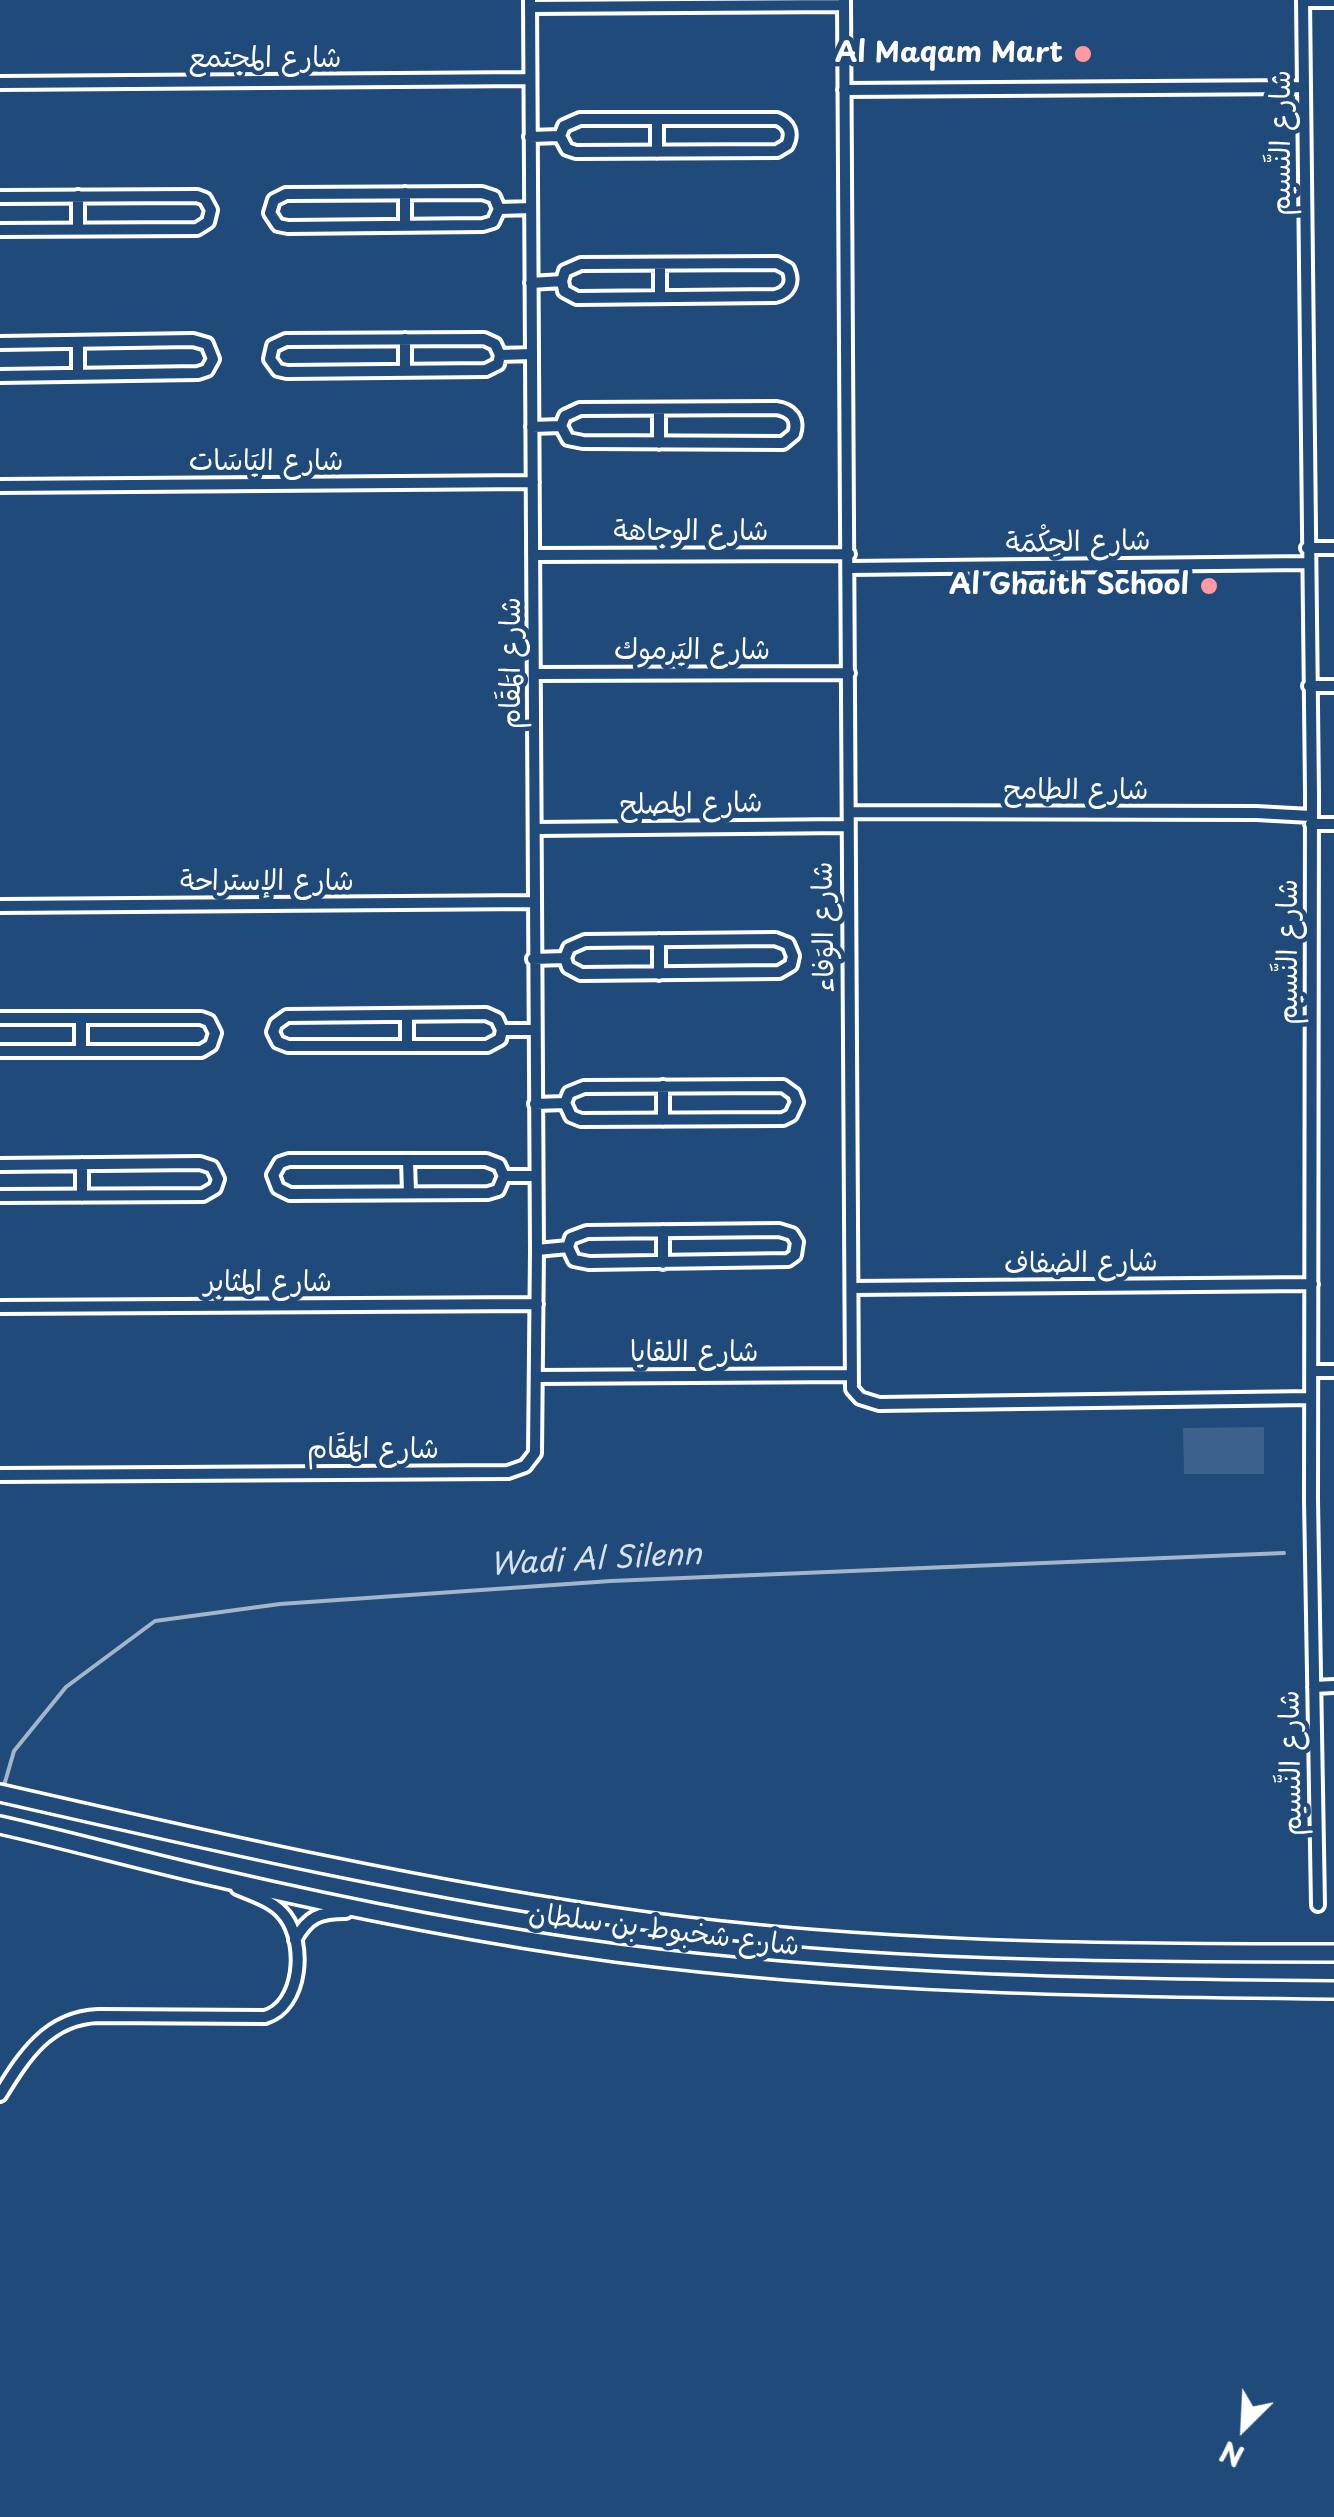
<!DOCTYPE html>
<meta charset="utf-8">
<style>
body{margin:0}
#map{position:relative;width:1334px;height:2517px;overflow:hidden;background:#1f4a7a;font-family:"Playpen Sans",sans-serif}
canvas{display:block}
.north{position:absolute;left:1194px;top:2377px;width:100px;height:100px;-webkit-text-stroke:8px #1f4a7a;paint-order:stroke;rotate:204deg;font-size:28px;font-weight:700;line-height:40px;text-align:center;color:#fff}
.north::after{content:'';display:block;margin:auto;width:35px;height:45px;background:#fff;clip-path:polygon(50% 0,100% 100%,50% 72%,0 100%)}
</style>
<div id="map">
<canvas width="1334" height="2517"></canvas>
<div class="north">N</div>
</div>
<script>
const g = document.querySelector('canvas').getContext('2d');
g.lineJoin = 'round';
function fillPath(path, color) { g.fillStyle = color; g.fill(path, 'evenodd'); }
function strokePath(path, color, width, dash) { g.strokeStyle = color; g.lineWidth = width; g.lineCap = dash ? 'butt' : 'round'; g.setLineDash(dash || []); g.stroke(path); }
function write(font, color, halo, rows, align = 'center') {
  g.font = font + ' "Playpen Sans","Playpen Sans Arabic",sans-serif'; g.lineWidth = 9; g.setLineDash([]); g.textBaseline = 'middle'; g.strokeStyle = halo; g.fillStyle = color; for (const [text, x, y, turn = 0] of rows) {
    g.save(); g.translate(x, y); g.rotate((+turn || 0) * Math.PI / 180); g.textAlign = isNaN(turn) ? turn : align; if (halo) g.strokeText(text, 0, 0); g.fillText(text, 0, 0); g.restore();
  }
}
fillPath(new Path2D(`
 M 1264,1427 L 1264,1474 L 1184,1474 L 1183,1428 Z`), '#3c618b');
strokePath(new Path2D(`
 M 3,1789 L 14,1751 L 66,1687 L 155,1621 L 280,1604 L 611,1581 L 1284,1553`), '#a3b5c8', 4);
const street = new Path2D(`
 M 844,0 L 852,1389 L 860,1398 L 879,1404 L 1311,1398
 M 1303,0 L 1312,792 L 1311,1500 L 1318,1905
 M 1303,1 L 1334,1
 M 530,7 L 844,5
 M 0,83 L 530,79
 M 844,90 L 1304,87
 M 777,119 C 789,124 793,133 787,145 L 777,151 L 576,152 L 567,149 L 560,136 L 564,126 L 580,119 Z
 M 530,137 L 560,136
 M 657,152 L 657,119
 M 405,193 L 405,226
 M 482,193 L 494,197 L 499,209 L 493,222 L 483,225 L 288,227 L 278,225 L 270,213 L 274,200 L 286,194 Z
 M 0,197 L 197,196 L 205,199 L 211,210 L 208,222 L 197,229 L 0,230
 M 499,209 L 531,208
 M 78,229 L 78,196
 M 777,263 L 788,269 C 794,282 789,293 775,296 L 577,298 L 564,291 L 562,281 L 565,271 L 581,264 Z
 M 660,264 L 660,297
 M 531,283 L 562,281
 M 405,339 L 405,371
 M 484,339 L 495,344 L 500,355 L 498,364 L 486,370 L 287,372 L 278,370 L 270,359 L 273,346 L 286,340 Z
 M 0,343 L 193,340 L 207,344 L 213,359 L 207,370 L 198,373 L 0,376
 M 500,355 L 532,354
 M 78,375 L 78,342
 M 776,408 C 791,410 799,419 794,434 L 783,443 L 583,442 L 568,439 L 561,426 L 565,416 L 580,409 Z
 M 659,409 L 659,443
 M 532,427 L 561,426
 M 0,486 L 533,482
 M 1307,548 L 1334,548
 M 533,555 L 849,554
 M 849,568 L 1307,563
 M 534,674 L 849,673
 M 1309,686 L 1334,686
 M 849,812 L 1256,813 L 1311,816
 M 1311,824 L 1334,824
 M 535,829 L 847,826
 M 0,906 L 534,902
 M 775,939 L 788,944 L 793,956 L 791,965 L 779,972 L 581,974 L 568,967 L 565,958 L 569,948 L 585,941 Z
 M 533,959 L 565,958
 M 659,974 L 659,940
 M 486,1014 L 497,1019 L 502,1030 L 500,1039 L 487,1046 L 288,1046 L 278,1042 L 273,1032 L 276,1024 L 287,1016 Z
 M 407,1015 L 407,1046
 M 0,1018 L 201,1018 L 209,1021 L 215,1033 L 211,1045 L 201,1051 L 0,1051
 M 81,1018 L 81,1051
 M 502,1030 L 534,1030
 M 783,1086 L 794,1094 L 797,1102 L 791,1115 L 783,1119 L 581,1120 L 571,1116 L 565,1103 L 569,1093 L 584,1087 Z
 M 535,1104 L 565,1103
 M 663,1120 L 663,1086
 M 289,1160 L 486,1160 L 499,1165 L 504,1176 L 498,1190 L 488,1193 L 290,1194 L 278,1188 L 273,1175 L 280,1163 Z
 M 408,1160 L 409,1193
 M 0,1165 L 200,1163 L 212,1167 L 218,1179 L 215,1188 L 203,1195 L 0,1196
 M 504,1176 L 536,1176
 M 82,1196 L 82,1164
 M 779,1230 L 792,1234 L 797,1242 L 795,1255 L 788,1260 L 589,1263 L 574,1260 L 568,1247 L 571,1238 L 587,1232 Z
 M 537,1250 L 568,1247
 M 663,1263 L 663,1231
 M 852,1288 L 1312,1284
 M 0,1307 L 537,1304
 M 1312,1371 L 1334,1371
 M 537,1377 L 850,1375
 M 0,1475 L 508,1472 L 525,1466 L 535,1453 L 537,1250 L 530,0
 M 1314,1687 L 1334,1686
 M 295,1940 C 308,1916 320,1912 346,1912
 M 0,2095 C 24,2056 48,2018 98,2016 L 265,2017 C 302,2006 306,1943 285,1916 C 274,1901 253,1895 237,1888`);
const primary = new Path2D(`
 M 0,1793 C 214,1842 428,1891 646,1921 C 874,1952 1104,1953 1334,1953
 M 0,1825 C 71,1841 142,1861 213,1877 C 346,1908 481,1935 616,1953 C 854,1984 1094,1988 1334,1990`);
strokePath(street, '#fff', 18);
strokePath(primary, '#fff', 22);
strokePath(street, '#1f4a7a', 10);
strokePath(primary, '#1f4a7a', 15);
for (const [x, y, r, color] of [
 [1083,54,10,"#ff9aa2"],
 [1209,586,10,"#ff9aa2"]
]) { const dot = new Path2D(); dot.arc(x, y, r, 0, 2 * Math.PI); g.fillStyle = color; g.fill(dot); strokePath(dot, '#1f4a7a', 4); }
write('bold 28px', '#fff', '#1f4a7a', [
 ["Al Maqam Mart",1063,54],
 ["Al Ghaith School",1189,586]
], 'right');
write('28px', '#fff', '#1f4a7a', [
 ["شارع المجتمع",265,59],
 ["شارع النَّسيم",1282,143,-90],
 ["شارع اليَاسَات",266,462],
 ["شارع الوجاهة",691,532],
 ["شارع الحِكْمَة",1078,543,-1],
 ["شارع اليَرموك",692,651],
 ["شارع المَقَام",512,663,-90],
 ["شارع الطامح",1076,791],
 ["شارع المصلح",691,805,-1],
 ["شارع الإستراحة",267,882],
 ["شارع الوَفاء",825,927,-91],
 ["شارع النَّسيم",1289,952,-90],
 ["شارع الضفاف",1081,1264,-1],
 ["شارع المثابر",268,1283],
 ["شارع اللقايا",694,1353],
 ["شارع المَقَام",373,1450],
 ["شارع النَّسيم",1292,1763,-91],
 ["شارع شخبوط بن سلطان",664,1931,7]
]);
write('italic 30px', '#d8e0e8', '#1f4a7a', [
 ["Wadi Al Silenn",596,1561,-3]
]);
</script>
